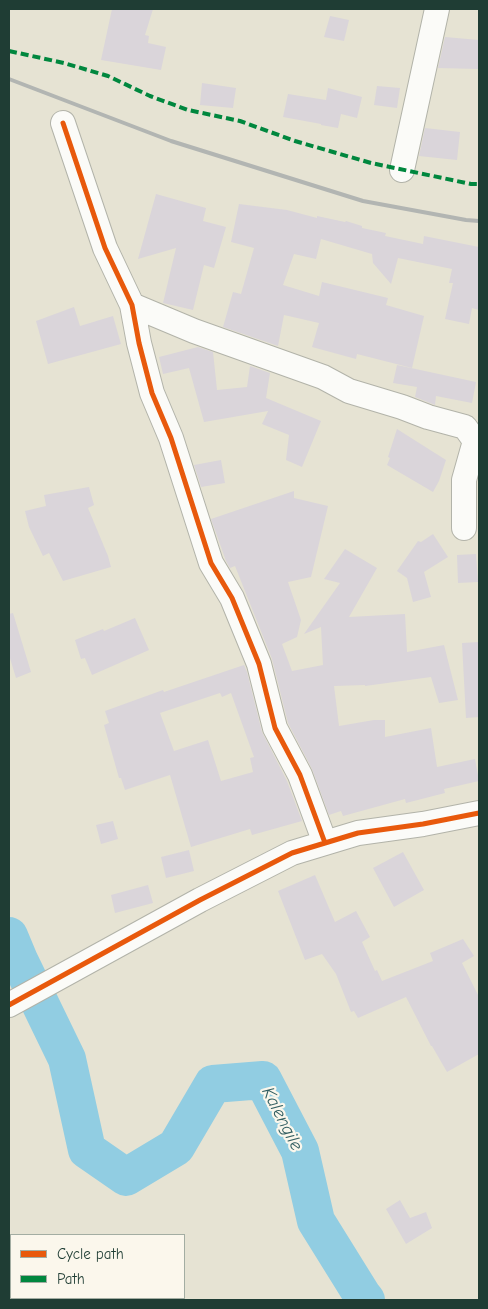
<!DOCTYPE html>
<style>
body{margin:0}
#map{position:relative;width:488px;height:1309px;overflow:hidden;background:#e6e3d3;font-family:"Comic Neue",sans-serif}
canvas{display:block}
.frame{position:absolute;inset:0;border:10px solid #1f3d34;pointer-events:none}
.legend{position:absolute;left:10px;top:1234px;width:175px;height:65px;box-sizing:border-box;background:#fbf7ec;border:1px solid #a3ada2;margin:0;padding:6px 9px;list-style:none;font-size:15px;color:#1f3d34}
.legend li{display:flex;align-items:center;gap:10px;height:25px}
.legend b{width:25px;border:1px solid #a3ada2}
</style>
<div id="map">
<canvas width="488" height="1309"></canvas>
<div class="frame"></div>
<ul class="legend">
<li><b style="height:6px;background:#e8590c"></b>Cycle path</li>
<li><b style="height:6px;background:#00873e"></b>Path</li>
</ul>
</div>
<script>
const g = document.querySelector('canvas').getContext('2d');
g.lineJoin = 'round';
function strokePath(path, color, width, dash) { g.strokeStyle = color; g.lineWidth = width; g.lineCap = dash ? 'butt' : 'round'; g.setLineDash(dash || []); g.stroke(path); }
function fillPath(path, color) { g.fillStyle = color; g.fill(path, 'evenodd'); }
function write(font, color, halo, rows, align = 'center') {
  g.font = font + ' "Comic Neue",sans-serif'; g.lineWidth = 4.5; g.setLineDash([]); g.textBaseline = 'middle'; g.strokeStyle = halo; g.fillStyle = color; for (const [text, x, y, turn = 0] of rows) {
    g.save(); g.translate(x, y); g.rotate((+turn || 0) * Math.PI / 180); g.textAlign = isNaN(turn) ? turn : align; if (halo) g.strokeText(text, 0, 0); g.fillText(text, 0, 0); g.restore();
  }
}
strokePath(new Path2D(`
 M 9,936 L 19,960 L 67,1059 L 87,1150 L 126,1177 L 176,1147 L 213,1084 L 263,1080 L 300,1151 L 316,1221 L 362,1295 L 366,1300`), '#91cde2', 38);
fillPath(new Path2D(`
 M 112,9 L 153,9 L 145,35 L 149,36 L 148,43 L 166,47 L 161,70 L 101,60 Z
 M 330,16 L 349,20 L 344,41 L 324,37 Z
 M 445,37 L 479,40 L 478,69 L 438,68 Z
 M 202,83 L 236,88 L 233,108 L 200,105 Z
 M 377,86 L 400,88 L 397,108 L 374,105 Z
 M 328,88 L 362,97 L 357,118 L 341,114 L 338,128 L 321,125 L 321,124 L 283,117 L 288,94 L 326,100 Z
 M 425,128 L 460,132 L 457,160 L 419,156 Z
 M 156,194 L 206,208 L 203,221 L 226,227 L 214,268 L 204,265 L 193,310 L 163,303 L 176,248 L 138,259 Z
 M 239,204 L 287,210 L 317,218 L 317,216 L 345,222 L 346,221 L 362,226 L 362,228 L 386,233 L 385,236 L 423,244 L 424,236 L 479,247 L 479,310 L 472,308 L 469,324 L 445,319 L 453,283 L 449,283 L 452,269 L 398,258 L 391,284 L 373,263 L 372,254 L 321,239 L 316,259 L 294,254 L 283,285 L 319,296 L 322,282 L 388,298 L 386,305 L 424,316 L 412,368 L 357,354 L 356,359 L 312,347 L 319,323 L 284,315 L 278,346 L 223,327 L 233,292 L 241,294 L 254,248 L 231,242 Z
 M 74,307 L 80,326 L 113,316 L 121,344 L 48,364 L 36,321 Z
 M 198,347 L 213,352 L 217,390 L 247,387 L 250,366 L 270,373 L 266,398 L 321,421 L 302,467 L 286,460 L 289,435 L 262,424 L 268,411 L 204,422 L 189,368 L 163,374 L 159,357 Z
 M 397,365 L 476,382 L 472,403 L 436,396 L 435,405 L 415,397 L 417,387 L 393,383 Z
 M 397,429 L 446,460 L 439,481 L 433,492 L 387,465 L 390,458 L 388,457 Z
 M 221,460 L 225,483 L 201,487 L 194,465 Z
 M 89,487 L 94,505 L 88,508 L 108,556 L 111,567 L 63,581 L 49,553 L 43,556 L 29,527 L 25,511 L 46,506 L 44,495 Z
 M 294,491 L 294,498 L 328,506 L 311,577 L 288,582 L 301,620 L 297,637 L 282,644 L 292,671 L 323,665 L 321,627 L 304,634 L 340,583 L 324,579 L 345,549 L 377,568 L 349,617 L 405,614 L 407,652 L 444,645 L 458,700 L 439,703 L 431,677 L 365,686 L 365,685 L 334,686 L 339,726 L 374,720 L 385,720 L 385,737 L 431,728 L 437,767 L 475,759 L 479,781 L 444,789 L 445,793 L 406,803 L 405,799 L 343,816 L 341,811 L 329,815 L 312,769 L 288,723 L 272,659 L 235,566 L 230,568 L 226,561 L 211,519 Z
 M 433,534 L 448,557 L 424,572 L 431,597 L 413,602 L 407,578 L 397,571 L 418,541 L 421,542 Z
 M 476,554 L 478,582 L 458,583 L 457,555 Z
 M 13,613 L 31,672 L 16,678 L 9,655 L 9,614 Z
 M 135,618 L 149,650 L 92,675 L 85,658 L 81,659 L 75,640 L 103,629 L 104,631 Z
 M 479,642 L 479,717 L 466,718 L 462,643 Z
 M 244,665 L 247,672 L 262,732 L 287,781 L 302,821 L 252,835 L 250,829 L 191,847 L 170,775 L 125,790 L 121,778 L 119,778 L 104,725 L 109,723 L 105,711 L 163,690 L 164,692 ZM 220,693 L 222,697 L 231,693 L 254,757 L 250,758 L 253,772 L 221,781 L 208,740 L 174,751 L 160,713 Z
 M 113,821 L 118,839 L 101,844 L 96,825 Z
 M 189,850 L 194,871 L 166,878 L 161,857 Z
 M 403,852 L 424,890 L 394,907 L 373,868 Z
 M 315,875 L 335,922 L 356,911 L 370,937 L 362,942 L 375,971 L 377,970 L 382,981 L 433,961 L 430,953 L 463,939 L 474,956 L 462,963 L 479,997 L 479,1054 L 447,1072 L 432,1046 L 431,1046 L 406,997 L 358,1018 L 354,1011 L 351,1012 L 336,974 L 322,954 L 305,960 L 278,891 Z
 M 148,885 L 153,903 L 115,913 L 111,895 Z
 M 400,1200 L 410,1218 L 426,1212 L 432,1228 L 406,1244 L 386,1209 Z`), '#dad5da');
const street = new Path2D(`
 M 63,123 L 105,248 L 132,305 L 139,343 L 152,393 L 171,438 L 211,563 L 232,598 L 259,664 L 275,728 L 300,775 L 325,843
 M 402,170 L 437,9
 M 132,305 L 194,331 L 323,377 L 349,391 L 402,407 L 428,417 L 465,427 L 475,441 L 464,480 L 464,528
 M 9,1005 L 200,900 L 292,853 L 358,833 L 423,824 L 479,813`);
strokePath(street, '#b2b3a9', 26);
strokePath(street, '#fbfbf8', 24);
strokePath(new Path2D(`
 M 9,79 L 171,141 L 363,201 L 466,220 L 479,221`), '#b2b5b2', 4);
strokePath(new Path2D(`
 M 9,51 L 64,63 L 108,76 L 150,96 L 188,110 L 240,121 L 295,141 L 371,163 L 471,184 L 479,184`), '#00873e', 4, [8, 4]);
strokePath(new Path2D(`
 M 63,123 L 105,248 L 132,305 L 139,343 L 152,393 L 171,438 L 211,563 L 232,598 L 259,664 L 275,728 L 300,775 L 325,843
 M 9,1005 L 200,900 L 292,853 L 358,833 L 423,824 L 479,813`), '#e8590c', 5);
write('italic 18px', '#325e61', '#fbf7ec', [
 ["Kalengile",282,1119,63]
]);
</script>
